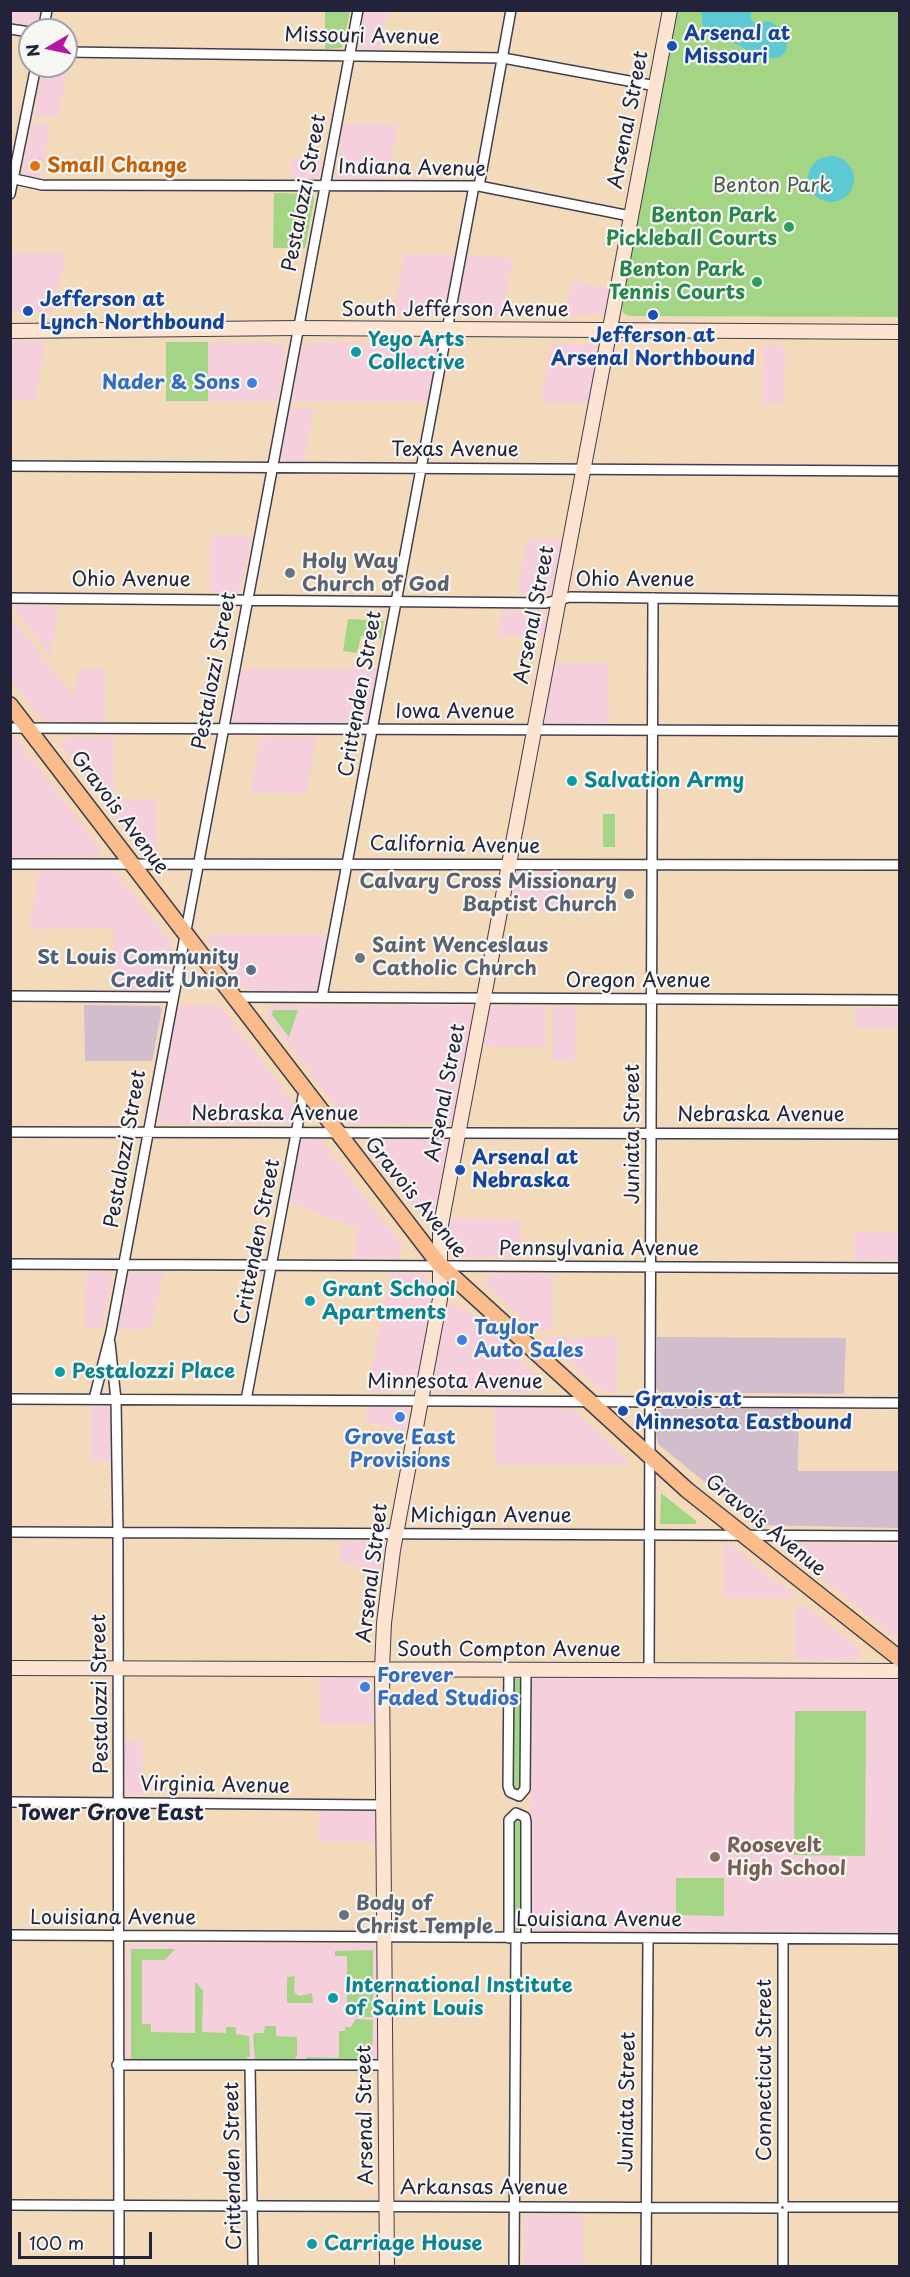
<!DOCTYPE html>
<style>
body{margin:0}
#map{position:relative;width:910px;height:2277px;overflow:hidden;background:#f3dabb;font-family:"Playpen Sans",sans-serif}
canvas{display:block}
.frame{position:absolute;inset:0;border:12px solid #22223b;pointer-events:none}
.north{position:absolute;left:18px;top:18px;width:60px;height:60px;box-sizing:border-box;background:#f6f6f2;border:2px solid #a1a1a9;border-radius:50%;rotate:261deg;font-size:16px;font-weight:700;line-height:24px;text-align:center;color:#22223b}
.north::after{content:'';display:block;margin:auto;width:21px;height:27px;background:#b5179e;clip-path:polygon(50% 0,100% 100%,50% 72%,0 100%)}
.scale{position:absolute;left:18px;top:2232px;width:134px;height:27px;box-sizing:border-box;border:3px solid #22223b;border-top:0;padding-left:8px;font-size:18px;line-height:21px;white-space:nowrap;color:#22223b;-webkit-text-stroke:4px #f6f6f2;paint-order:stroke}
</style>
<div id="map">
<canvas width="910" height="2277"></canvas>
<div class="frame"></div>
<div class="north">N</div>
<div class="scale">100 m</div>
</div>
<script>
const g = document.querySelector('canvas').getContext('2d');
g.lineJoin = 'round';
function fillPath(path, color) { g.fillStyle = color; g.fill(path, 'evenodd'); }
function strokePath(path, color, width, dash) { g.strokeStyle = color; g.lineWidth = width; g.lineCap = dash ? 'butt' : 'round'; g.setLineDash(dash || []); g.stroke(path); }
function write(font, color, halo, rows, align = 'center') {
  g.font = font + ' "Playpen Sans",sans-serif'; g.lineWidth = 4.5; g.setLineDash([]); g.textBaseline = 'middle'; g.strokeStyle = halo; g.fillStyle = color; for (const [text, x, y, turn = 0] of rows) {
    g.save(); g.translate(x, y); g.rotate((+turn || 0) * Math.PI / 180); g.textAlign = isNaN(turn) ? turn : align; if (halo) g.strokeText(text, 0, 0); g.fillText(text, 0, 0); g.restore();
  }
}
fillPath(new Path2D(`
 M 10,11 L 42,11 L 40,24 L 34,27 L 11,23 Z
 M 365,11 L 388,11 L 380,50 L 364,50 L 359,46 Z
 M 66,62 L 69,62 L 58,117 L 34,117 L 44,66 L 66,66 Z
 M 32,123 L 50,123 L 41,177 L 26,178 L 22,172 Z
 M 344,123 L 398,124 L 387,179 L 335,178 Z
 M 291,158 L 322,158 L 320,174 L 314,179 L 290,179 Z
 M 11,253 L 66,253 L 53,312 L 11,312 Z
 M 404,254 L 458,255 L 445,314 L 393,314 Z
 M 465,254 L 513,259 L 503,315 L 459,315 L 455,311 Z
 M 572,281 L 609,289 L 604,314 L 565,316 Z
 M 11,341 L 45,341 L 35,400 L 11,400 Z
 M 208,342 L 283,343 L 286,349 L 277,402 L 208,401 Z
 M 310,342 L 438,345 L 430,402 L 291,402 L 302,348 Z
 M 551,344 L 593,344 L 598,347 L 589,403 L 541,403 Z
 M 763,345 L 785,346 L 784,403 L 762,403 Z
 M 290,408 L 314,408 L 304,461 L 286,461 L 281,455 Z
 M 210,536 L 251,536 L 241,587 L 237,593 L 210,593 Z
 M 562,538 L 552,593 L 517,594 L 527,539 Z
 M 13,605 L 59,606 L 50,657 L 15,610 Z
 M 501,610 L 547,612 L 544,636 L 497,637 Z
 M 10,615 L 73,695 L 79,669 L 105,669 L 105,722 L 46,721 L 40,718 L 11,680 Z
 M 554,663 L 608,663 L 609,725 L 544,723 Z
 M 242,669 L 379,669 L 370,720 L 363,724 L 237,723 L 232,717 Z
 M 114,737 L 114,793 L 97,794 L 60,744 L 64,738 Z
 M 317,737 L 306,794 L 250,793 L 260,738 Z
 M 11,738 L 17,739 L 100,848 L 98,856 L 11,857 Z
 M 157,799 L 157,857 L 147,856 L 101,800 Z
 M 39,871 L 108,871 L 120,876 L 172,943 L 173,951 L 165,990 L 114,989 L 113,928 L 29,929 Z
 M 516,872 L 569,872 L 569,912 L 506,911 Z
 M 210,934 L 327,934 L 320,987 L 313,992 L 247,990 L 207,938 Z
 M 184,1005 L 216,1005 L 223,1009 L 296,1106 L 293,1124 L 158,1123 L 177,1009 Z
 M 273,1005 L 474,1006 L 452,1123 L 349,1124 L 267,1017 L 267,1007 Z
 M 493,1006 L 546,1006 L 546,1047 L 483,1046 L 488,1011 Z
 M 553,1006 L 576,1006 L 575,1061 L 552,1061 Z
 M 855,1008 L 899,1008 L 899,1028 L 855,1028 Z
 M 445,1138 L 449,1144 L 436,1215 L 422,1218 L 366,1147 L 366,1142 L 370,1140 Z
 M 301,1139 L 321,1140 L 402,1245 L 400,1258 L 354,1258 L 357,1229 L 289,1201 Z
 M 450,1218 L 521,1219 L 521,1258 L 461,1258 L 450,1255 L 445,1244 Z
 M 854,1232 L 899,1232 L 899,1260 L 854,1260 Z
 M 107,1271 L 112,1277 L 102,1328 L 85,1329 L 86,1272 Z
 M 164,1272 L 151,1329 L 118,1329 L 129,1274 Z
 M 390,1273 L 424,1274 L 433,1286 L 417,1386 L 411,1391 L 367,1392 Z
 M 492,1274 L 552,1274 L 552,1330 L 535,1330 L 486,1285 L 486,1278 Z
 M 452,1304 L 468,1311 L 539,1377 L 542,1385 L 539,1392 L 432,1391 L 431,1387 L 444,1310 Z
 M 542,1337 L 618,1337 L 617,1393 L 600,1389 Z
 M 91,1406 L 104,1406 L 111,1410 L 111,1462 L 91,1462 Z
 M 367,1407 L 409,1407 L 406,1430 L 365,1422 Z
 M 494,1407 L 573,1409 L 632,1464 L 495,1464 Z
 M 340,1541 L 385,1542 L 381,1570 L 340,1563 Z
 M 723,1542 L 729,1544 L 797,1598 L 723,1598 Z
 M 801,1543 L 899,1544 L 899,1641 L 794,1555 L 793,1546 Z
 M 795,1606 L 807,1607 L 860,1649 L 861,1657 L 858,1660 L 796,1660 Z
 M 534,1676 L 899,1678 L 899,1934 L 531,1930 L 529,1681 Z
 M 319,1678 L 369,1678 L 372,1681 L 374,1724 L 320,1724 Z
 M 125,1740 L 142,1740 L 142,1795 L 128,1795 L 125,1789 Z
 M 319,1811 L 373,1811 L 376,1817 L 376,1842 L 319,1842 Z
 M 133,1944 L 372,1944 L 377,1950 L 377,2061 L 126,2060 L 127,1948 Z
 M 583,2215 L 583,2266 L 524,2266 L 524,2216 Z`), '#f5cfdc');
fillPath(new Path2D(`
 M 84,1005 L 160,1006 L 162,1009 L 152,1061 L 85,1061 Z
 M 657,1337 L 846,1338 L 844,1394 L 660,1392 L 656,1387 Z
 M 658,1409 L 799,1409 L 798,1471 L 899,1471 L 899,1528 L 758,1525 L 659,1445 L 656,1435 Z`), '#d1bdcc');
fillPath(new Path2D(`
 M 325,11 L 350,11 L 342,48 L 325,49 Z
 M 677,11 L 899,11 L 899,317 L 629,316 L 623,313 L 622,301 Z
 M 274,193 L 313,194 L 314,200 L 305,248 L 273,248 Z
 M 166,342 L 208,342 L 208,401 L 166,401 Z
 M 348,619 L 384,621 L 381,639 L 361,636 L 357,653 L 343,651 Z
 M 603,814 L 615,814 L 615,847 L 603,847 Z
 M 273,1010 L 298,1010 L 289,1037 L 272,1015 Z
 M 661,1493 L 696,1521 L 696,1524 L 660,1524 Z
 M 518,1676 L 522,1680 L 521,1786 L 516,1788 L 512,1785 L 513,1677 Z
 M 795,1711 L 866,1711 L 865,1856 L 794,1855 Z
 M 518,1820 L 521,1824 L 522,1927 L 516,1932 L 513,1928 L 513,1821 Z
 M 676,1878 L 724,1878 L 724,1916 L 676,1915 Z
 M 131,1949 L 175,1949 L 165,1960 L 142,1960 L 142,2024 L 151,2024 L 151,2032 L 195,2033 L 195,1983 L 197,1983 L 203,1991 L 202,2032 L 226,2033 L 226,2027 L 236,2027 L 236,2034 L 249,2036 L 250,2057 L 247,2057 L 247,2061 L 131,2060 Z
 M 373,1950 L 373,2017 L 356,2017 L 355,2013 L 347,2013 L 347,1956 L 335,1956 L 335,1951 Z
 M 295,1976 L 294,1992 L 299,1996 L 312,1993 L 313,2003 L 287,2003 L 287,1977 Z
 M 356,2019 L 373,2020 L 372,2062 L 306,2060 L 306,2057 L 339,2058 L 339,2031 L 345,2031 L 345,2027 L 351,2027 Z
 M 265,2026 L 276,2026 L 276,2036 L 297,2037 L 297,2056 L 293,2061 L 255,2061 L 253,2036 L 254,2033 L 264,2033 Z`), '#a3d584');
fillPath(new Path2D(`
 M 701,11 L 751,11 L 751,19 L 756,24 L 767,21 C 781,24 790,37 786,51 L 780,57 C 761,62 752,52 736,44 C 724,37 713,40 703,27 Z
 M808 179a23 23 0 1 1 46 0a23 23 0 1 1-46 0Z`), '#5dc9d3');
const street = new Path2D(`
 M 10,29 L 30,32
 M 43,30 L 47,10
 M 66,52 L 503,58 L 656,86
 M 10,178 L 42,185 L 479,186 L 630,216
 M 479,186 L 511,10
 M 10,194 L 36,66
 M 10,466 L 900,471
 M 10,598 L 546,603 L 570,597 L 900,601
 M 10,728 L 900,731
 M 10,864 L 900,865
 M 10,996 L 172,997
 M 233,997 L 900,1000
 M 322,997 L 474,186
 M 10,1132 L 900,1134
 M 10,1264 L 900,1268
 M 110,1343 L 116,1400 L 118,1532 L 119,2266
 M 10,1399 L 900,1403
 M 94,1399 L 111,1332 L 358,10
 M 246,1400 L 304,1091
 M 10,1532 L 900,1536
 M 509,1668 L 508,1786 L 510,1792 L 519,1796 L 525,1789 L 526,1669
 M 649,1671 L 653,598
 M 10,1802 L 382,1805
 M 10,1935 L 900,1939
 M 509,1938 L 509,1820 L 516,1813 L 525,1817 L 526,1822 L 526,1938
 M 783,1939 L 783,2202
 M 117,2065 L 385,2065
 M 250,2065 L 253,2266
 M 10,2205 L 777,2208
 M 788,2207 L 900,2207
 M 783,2213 L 783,2266
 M 514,2266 L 516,1938
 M 646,2266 L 648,1939`);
const secondary = new Path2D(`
 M 10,331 L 298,328 L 900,332
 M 10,1668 L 900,1671
 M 387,2266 L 382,1669 L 384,1623 L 393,1550 L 440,1299 L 440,1230 L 670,10`);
const primary = new Path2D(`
 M 10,705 L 439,1264 L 687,1490 L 900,1659`);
strokePath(street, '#413e4e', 12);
strokePath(secondary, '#413e4e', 16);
strokePath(primary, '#413e4e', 18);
strokePath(street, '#fff', 9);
strokePath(secondary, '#fde4d1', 14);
strokePath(primary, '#fabc8b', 15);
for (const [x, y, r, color] of [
 [672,46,6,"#1a4fb4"],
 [35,166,6,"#e8710a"],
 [789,227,6,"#2e9e5b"],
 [757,282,6,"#2e9e5b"],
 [28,311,6,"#1a4fb4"],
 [653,315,6,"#1a4fb4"],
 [356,352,6,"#0f9aa8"],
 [252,383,6,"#3f7fe0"],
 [290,573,6,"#6b7280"],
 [572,781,6,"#0f9aa8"],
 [629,894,6,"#6b7280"],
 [360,958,6,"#6b7280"],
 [251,970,6,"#5c6f8a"],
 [460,1170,6,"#1a4fb4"],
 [310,1301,6,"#0f9aa8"],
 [462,1340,6,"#3f7fe0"],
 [60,1372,6,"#0f9aa8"],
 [623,1411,6,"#1a4fb4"],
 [400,1417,6,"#3f7fe0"],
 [365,1687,6,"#3f7fe0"],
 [715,1857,6,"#8d6e63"],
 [344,1915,6,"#6b7280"],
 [333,1998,6,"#0f9aa8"],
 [312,2244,6,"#0f9aa8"]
]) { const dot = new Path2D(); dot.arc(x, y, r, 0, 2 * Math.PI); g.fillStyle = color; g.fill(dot); strokePath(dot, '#f6f6f2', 2); }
write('bold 20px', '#164399', '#f6f6f2', [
 ["Arsenal at",684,34],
 ["Missouri",684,57],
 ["Jefferson at",40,300],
 ["Lynch Northbound",40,323],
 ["Jefferson at",653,336,"center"],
 ["Arsenal Northbound",653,359,"center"],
 ["Arsenal at",472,1158],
 ["Nebraska",472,1181],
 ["Gravois at",635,1400],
 ["Minnesota Eastbound",635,1423]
], 'left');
write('20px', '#22223b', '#f6f6f2', [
 ["Missouri Avenue",362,37,1],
 ["Arsenal Street",629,120,-79],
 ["Indiana Avenue",412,169,1],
 ["Pestalozzi Street",305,193,-79],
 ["South Jefferson Avenue",455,310],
 ["Texas Avenue",455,450],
 ["Ohio Avenue",131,580],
 ["Ohio Avenue",635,580],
 ["Arsenal Street",535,615,-79],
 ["Pestalozzi Street",215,671,-79],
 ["Crittenden Street",361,694,-80],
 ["Iowa Avenue",455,712],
 ["Gravois Avenue",119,813,53],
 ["California Avenue",455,846,1],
 ["Oregon Avenue",638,981],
 ["Arsenal Street",446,1093,-79],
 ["Nebraska Avenue",275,1114],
 ["Nebraska Avenue",761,1115],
 ["Juniata Street",633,1134,-90],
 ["Pestalozzi Street",126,1149,-80],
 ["Gravois Avenue",415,1198,51],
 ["Crittenden Street",258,1242,-79],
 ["Pennsylvania Avenue",599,1249],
 ["Minnesota Avenue",455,1382],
 ["Michigan Avenue",491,1516],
 ["Gravois Avenue",765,1526,39],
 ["Arsenal Street",373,1573,-83],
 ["South Compton Avenue",509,1650],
 ["Pestalozzi Street",101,1694,-91],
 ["Virginia Avenue",215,1786,1],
 ["Louisiana Avenue",113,1918],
 ["Louisiana Avenue",599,1920],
 ["Connecticut Street",765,2070,-90],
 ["Juniata Street",628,2102,-89],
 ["Arsenal Street",366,2115,-91],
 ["Crittenden Street",234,2166,-91],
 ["Arkansas Avenue",484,2188]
]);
write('bold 20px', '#c56008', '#f6f6f2', [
 ["Small Change",47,166]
], 'left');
write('20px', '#495851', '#f6f6f2', [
 ["Benton Park",772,186]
]);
write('bold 20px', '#27864d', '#f6f6f2', [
 ["Benton Park",777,216],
 ["Pickleball Courts",777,239],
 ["Benton Park",745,270],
 ["Tennis Courts",745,293]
], 'right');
write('bold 20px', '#0d838f', '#f6f6f2', [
 ["Yeyo Arts",368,340],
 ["Collective",368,363],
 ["Salvation Army",584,781],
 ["Grant School",322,1290],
 ["Apartments",322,1313],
 ["Pestalozzi Place",72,1372],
 ["International Institute",345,1986],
 ["of Saint Louis",345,2009],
 ["Carriage House",324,2244]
], 'left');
write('bold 20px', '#366cbe', '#f6f6f2', [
 ["Nader & Sons",240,383,"right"],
 ["Taylor",474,1328],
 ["Auto Sales",474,1351],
 ["Grove East",400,1438,"center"],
 ["Provisions",400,1461,"center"],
 ["Forever",377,1676],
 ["Faded Studios",377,1699]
], 'left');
write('bold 20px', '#5b616d', '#f6f6f2', [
 ["Holy Way",302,562],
 ["Church of God",302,585],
 ["Calvary Cross Missionary",617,882,"right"],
 ["Baptist Church",617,905,"right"],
 ["Saint Wenceslaus",372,946],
 ["Catholic Church",372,969],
 ["Body of",356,1904],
 ["Christ Temple",356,1927]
], 'left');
write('bold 20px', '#4e5e75', '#f6f6f2', [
 ["St Louis Community",239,958],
 ["Credit Union",239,981]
], 'right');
write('bold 20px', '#785e54', '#f6f6f2', [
 ["Roosevelt",727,1846],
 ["High School",727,1869]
], 'left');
write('bold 21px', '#22223b', '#f6f6f2', [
 ["Tower Grove East",111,1814]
]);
</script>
